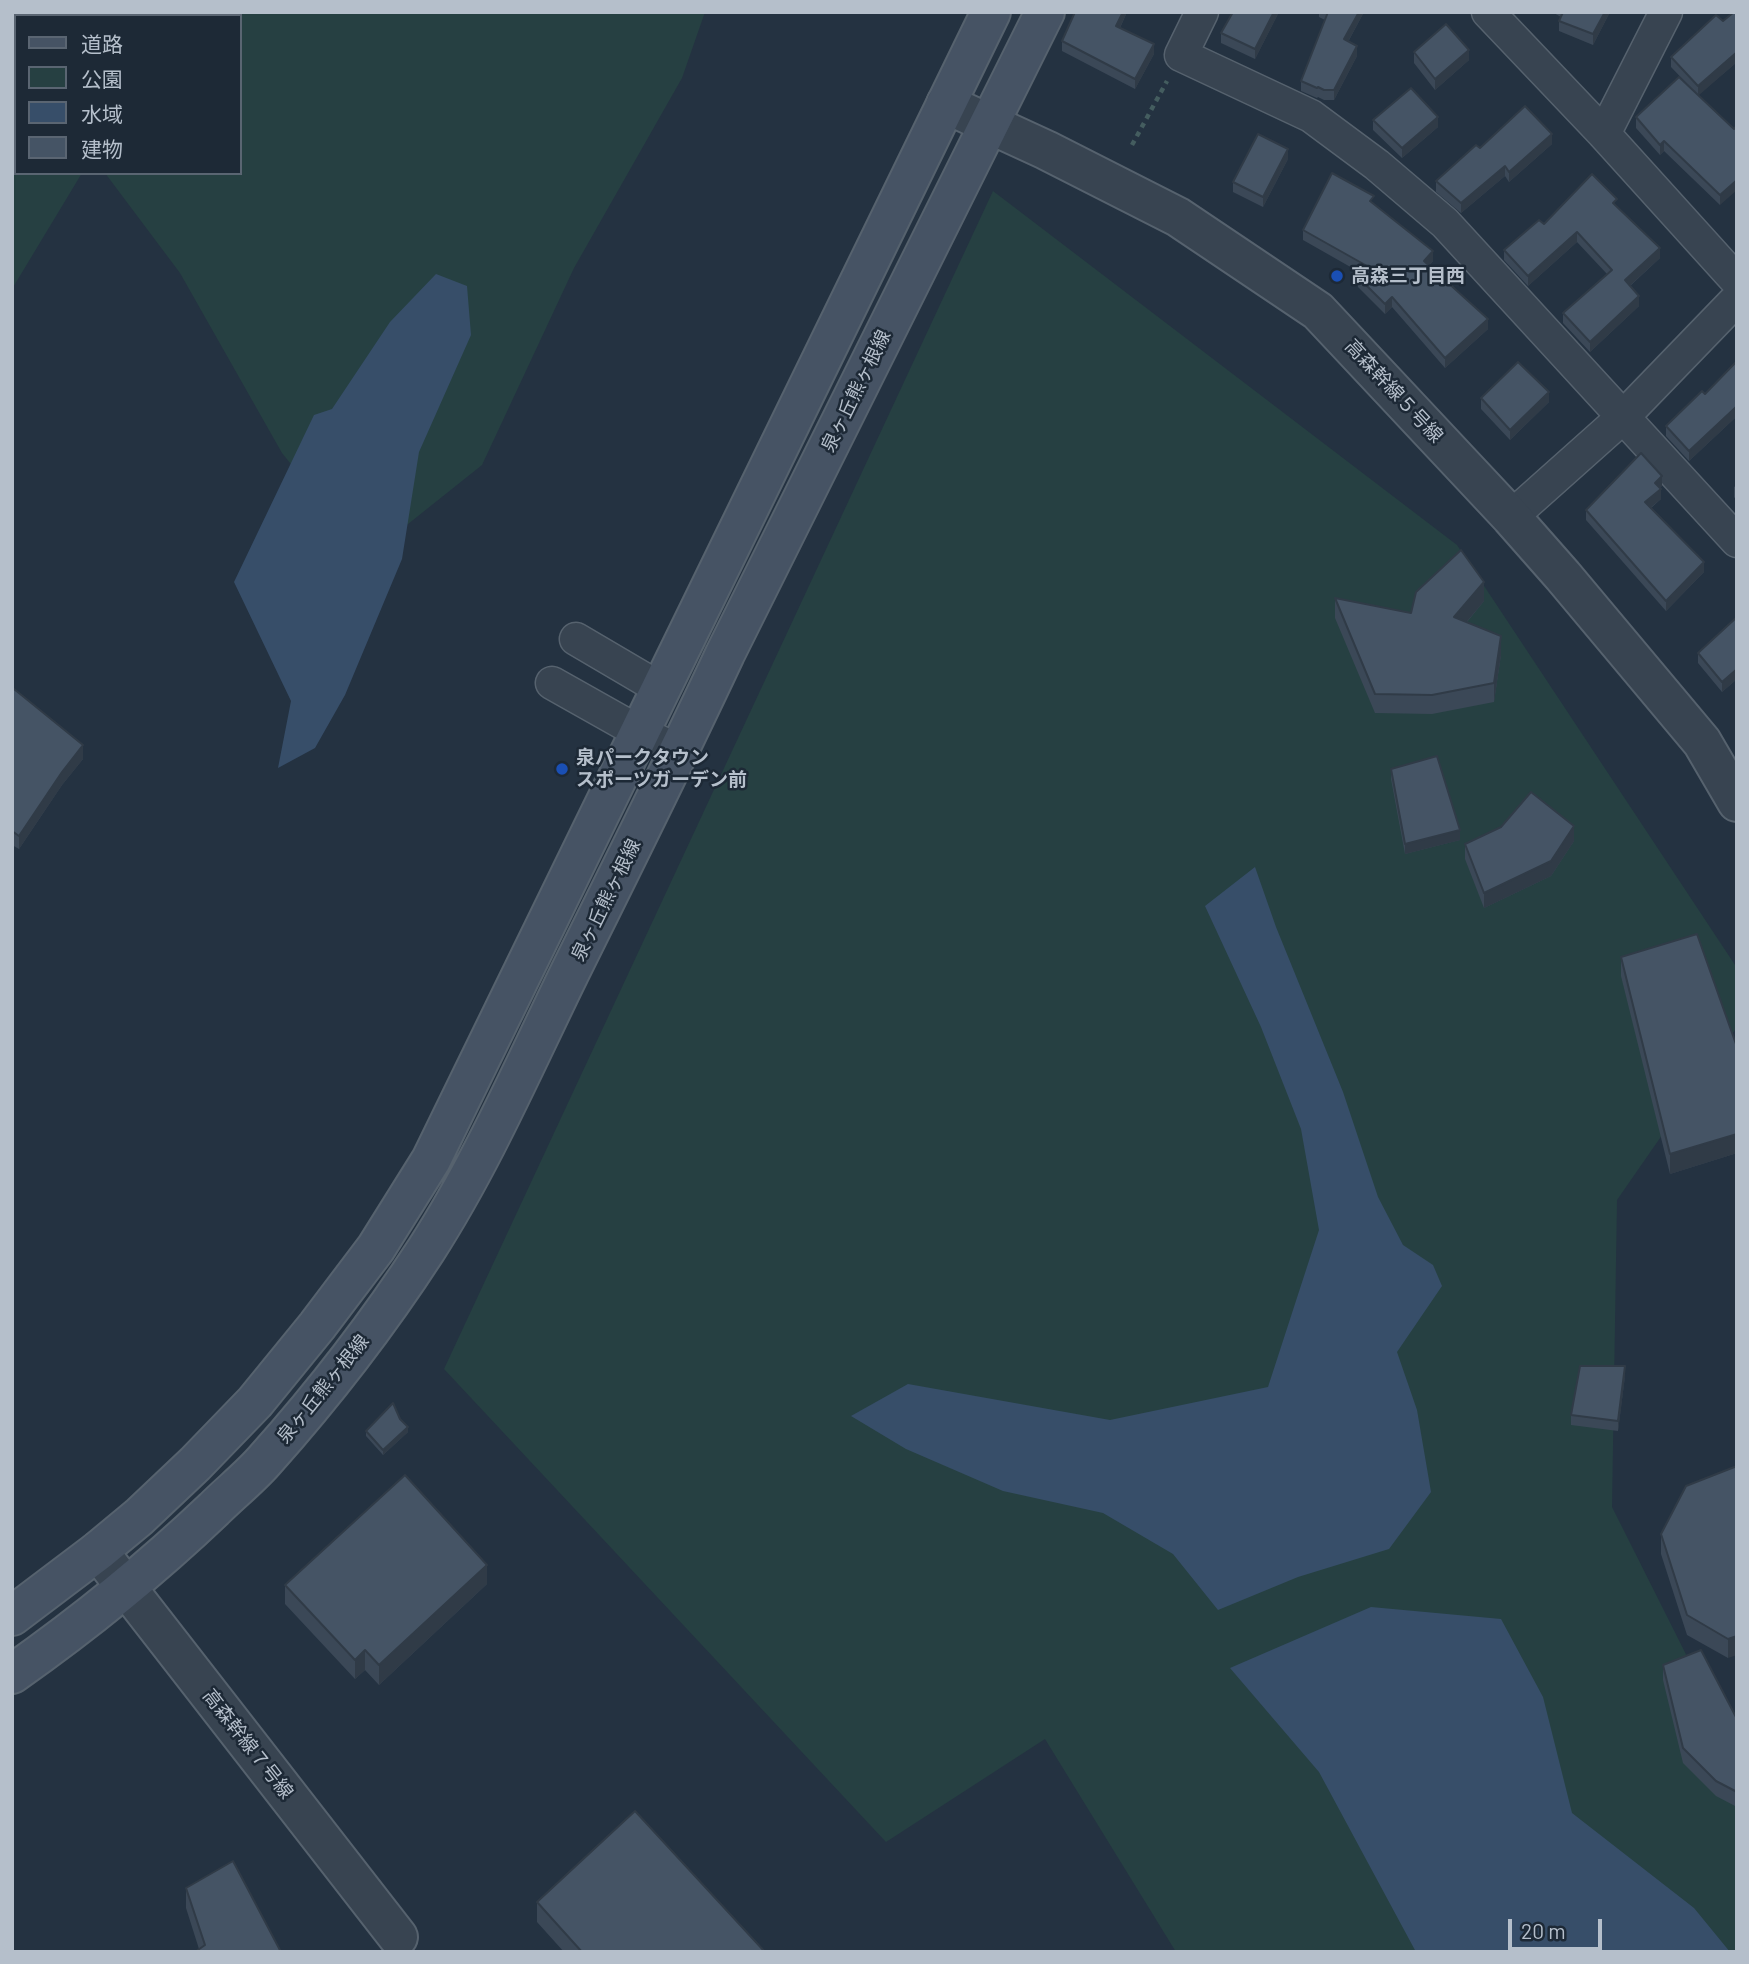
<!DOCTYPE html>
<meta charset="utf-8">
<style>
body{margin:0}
#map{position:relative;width:1749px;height:1964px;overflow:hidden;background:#243241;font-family:Barlow,"Noto Sans JP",sans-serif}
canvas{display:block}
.frame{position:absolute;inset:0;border:14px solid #b5bfcb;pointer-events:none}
.legend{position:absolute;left:14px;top:14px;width:228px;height:161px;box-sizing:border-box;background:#1d2936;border:2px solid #5a6572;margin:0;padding:9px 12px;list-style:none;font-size:21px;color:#b5bfcb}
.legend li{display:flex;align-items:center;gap:14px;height:35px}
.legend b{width:35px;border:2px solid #5a6572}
.scale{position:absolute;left:1508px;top:1919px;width:94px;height:32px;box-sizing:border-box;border:4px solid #b5bfcb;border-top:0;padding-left:9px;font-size:21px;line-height:24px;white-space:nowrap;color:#b5bfcb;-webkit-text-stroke:5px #1d2936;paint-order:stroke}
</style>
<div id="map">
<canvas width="1749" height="1964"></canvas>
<div class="frame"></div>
<ul class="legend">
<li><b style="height:9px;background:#465364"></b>道路</li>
<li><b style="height:19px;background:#264042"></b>公園</li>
<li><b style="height:19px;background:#374e69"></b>水域</li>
<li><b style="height:19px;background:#455465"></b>建物</li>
</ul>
<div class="scale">20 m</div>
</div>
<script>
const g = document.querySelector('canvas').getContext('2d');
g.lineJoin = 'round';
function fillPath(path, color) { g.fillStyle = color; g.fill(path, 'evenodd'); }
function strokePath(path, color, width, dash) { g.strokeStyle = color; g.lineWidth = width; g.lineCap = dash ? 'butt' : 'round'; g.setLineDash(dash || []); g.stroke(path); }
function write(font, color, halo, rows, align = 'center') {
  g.font = font + ' Barlow,"Noto Sans JP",sans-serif'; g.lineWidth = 5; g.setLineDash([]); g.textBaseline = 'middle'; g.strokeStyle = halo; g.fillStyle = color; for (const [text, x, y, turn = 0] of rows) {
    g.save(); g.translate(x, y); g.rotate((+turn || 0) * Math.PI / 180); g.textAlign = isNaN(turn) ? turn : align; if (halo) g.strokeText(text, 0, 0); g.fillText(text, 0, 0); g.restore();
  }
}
fillPath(new Path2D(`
 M 12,12 L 705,12 L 682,78 L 574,268 L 482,465 L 393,536 L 343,529 L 282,453 L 180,273 L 105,173 L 240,173 L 240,16 L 16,16 L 16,173 L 82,173 L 12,289 Z
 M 993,191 L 1457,545 L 1737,968 L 1737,1027 L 1617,1200 L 1612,1507 L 1737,1756 L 1737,1952 L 1176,1952 L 1045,1739 L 886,1842 L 444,1369 Z`), '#264042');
fillPath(new Path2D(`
 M 436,274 L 467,286 L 471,335 L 419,452 L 402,559 L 345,695 L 315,748 L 278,768 L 291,701 L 234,582 L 314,415 L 332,409 L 390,322 Z
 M 1255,867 L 1276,927 L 1343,1092 L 1378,1197 L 1403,1245 L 1433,1265 L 1442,1286 L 1397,1352 L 1417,1410 L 1431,1492 L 1389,1549 L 1298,1577 L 1218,1610 L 1173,1554 L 1103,1513 L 1003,1491 L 906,1449 L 851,1416 L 908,1384 L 1110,1420 L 1268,1387 L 1319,1230 L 1301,1129 L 1261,1027 L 1205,906 Z
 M 1371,1607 L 1501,1619 L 1543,1697 L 1572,1813 L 1694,1908 L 1730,1952 L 1416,1952 L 1319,1772 L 1230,1668 Z`), '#374e69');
const minor = new Path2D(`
 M 1202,12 L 1181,55 L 1311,116 L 1377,165 L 1445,223 L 1737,541
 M 1488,12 L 1604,134 L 1737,281
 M 1604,134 L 1666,12
 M 1511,517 L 1622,418 L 1737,299
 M 576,639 L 661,689
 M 552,683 L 639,732 L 679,751`);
const tertiary = new Path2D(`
 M 946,104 L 1046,150 L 1178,217 L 1318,311 L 1511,517 L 1563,576 L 1702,742 L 1737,802
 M 98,1551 L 398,1937`);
const secondary = new Path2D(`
 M 12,1616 L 98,1551 L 139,1517 L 195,1464 L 255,1402 L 317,1326 L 376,1248 L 431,1160 L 991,12
 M 12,1674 C 83,1624 151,1569 214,1509 C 230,1493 249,1478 264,1461 C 323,1395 378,1324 426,1250 C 482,1163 524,1066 569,974 C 622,867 675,761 725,654 L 1045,12`);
strokePath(minor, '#56626e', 35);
strokePath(tertiary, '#56626e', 42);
strokePath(secondary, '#56626e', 42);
strokePath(new Path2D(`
 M 1132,145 L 1167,81`), '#445d5f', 4.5, [5, 5]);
strokePath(minor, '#384451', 32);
strokePath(tertiary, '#384451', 38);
strokePath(secondary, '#465364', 38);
fillPath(new Path2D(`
 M 1127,12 L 1120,28 L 1154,54 L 1135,89 L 1062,51 L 1062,41 Z
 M 1233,12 L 1279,12 L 1255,59 L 1221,43 L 1221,33 Z
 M 1319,12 L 1364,12 L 1348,42 L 1357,56 L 1334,100 L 1324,100 L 1318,97 L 1317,98 L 1301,91 L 1301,81 L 1325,20 L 1319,17 Z
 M 1552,12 L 1610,12 L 1593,45 L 1559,31 L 1559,21 L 1561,17 Z
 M 1737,12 L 1737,62 L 1698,95 L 1734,129 L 1720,205 L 1664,151 L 1660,155 L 1636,128 L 1636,117 L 1694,91 L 1671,67 L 1671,57 Z
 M 1414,52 L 1469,60 L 1435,90 L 1414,63 Z
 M 1373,120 L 1438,127 L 1402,158 L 1373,130 Z
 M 1552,144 L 1509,182 L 1505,176 L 1461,213 L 1436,192 L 1436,181 L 1480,148 Z
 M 1288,159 L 1263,207 L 1233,192 L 1233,182 Z
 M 1374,204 L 1433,261 L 1429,266 L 1488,329 L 1445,368 L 1392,307 L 1385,314 L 1358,287 L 1358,277 L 1361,273 L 1303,240 L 1303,230 Z
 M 1617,207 L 1660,258 L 1630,286 L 1639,306 L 1590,352 L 1563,323 L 1563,313 L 1607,274 L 1577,242 L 1528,286 L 1504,260 L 1504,250 L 1544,224 Z
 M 1737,361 L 1737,419 L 1736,417 L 1689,461 L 1666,436 L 1666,426 L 1705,394 Z
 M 1481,398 L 1549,402 L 1510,440 L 1481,409 Z
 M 1737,485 L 1737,501 L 1734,497 L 1734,487 Z
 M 1662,486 L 1660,488 L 1661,499 L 1651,508 L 1704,572 L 1666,611 L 1586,520 L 1586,510 Z
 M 1335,598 L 1411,613 L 1484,601 L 1467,622 L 1501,655 L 1494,702 L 1432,714 L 1375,713 L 1335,618 Z
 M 1737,617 L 1737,679 L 1722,692 L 1698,663 L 1698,653 Z
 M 12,691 L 83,759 L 62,785 L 19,849 L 12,845 Z
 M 1391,769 L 1460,840 L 1405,854 L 1391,779 Z
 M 1574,841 L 1551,876 L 1484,908 L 1465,859 L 1465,844 Z
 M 1621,957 L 1737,1047 L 1737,1153 L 1670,1174 L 1621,976 Z
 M 1625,1376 L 1618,1431 L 1571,1425 L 1571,1415 Z
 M 400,1419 L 408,1432 L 383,1455 L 366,1436 L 366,1431 Z
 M 1737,1466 L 1728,1658 L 1687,1635 L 1661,1554 L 1661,1534 Z
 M 487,1584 L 379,1685 L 365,1670 L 355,1679 L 285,1604 L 285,1585 Z
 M 1663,1665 L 1737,1719 L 1737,1807 L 1716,1796 L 1683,1763 L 1663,1680 Z
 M 186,1888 L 281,1952 L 199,1949 L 186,1908 Z
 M 537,1902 L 765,1952 L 564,1952 L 537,1922 Z`), '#3b4857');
fillPath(new Path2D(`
 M 1123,12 L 1127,12 L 1116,36 L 1116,26 Z
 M 1274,12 L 1279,12 L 1255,59 L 1255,49 Z
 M 1359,12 L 1364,12 L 1344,49 L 1344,39 Z
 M 1605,12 L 1610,12 L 1593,45 L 1593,34 Z
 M 1154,44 L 1154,54 L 1135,89 L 1135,79 Z
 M 1357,46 L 1357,56 L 1334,100 L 1334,90 Z
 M 1469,50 L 1469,60 L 1435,90 L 1435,79 Z
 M 1737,52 L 1737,62 L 1698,96 L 1698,86 Z
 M 1438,117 L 1438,127 L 1402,158 L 1402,148 Z
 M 1552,134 L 1552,144 L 1509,182 L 1509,172 Z
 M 1664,141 L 1664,151 L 1660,155 L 1660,145 Z
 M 1288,149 L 1288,159 L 1263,207 L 1263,197 Z
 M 1505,166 L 1505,176 L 1461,213 L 1461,203 Z
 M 1737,180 L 1737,190 L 1720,205 L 1720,195 Z
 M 1577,232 L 1577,242 L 1528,286 L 1528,276 Z
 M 1660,248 L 1660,258 L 1625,290 L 1625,280 Z
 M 1433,251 L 1433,261 L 1424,271 L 1424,261 Z
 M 1639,296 L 1639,306 L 1590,352 L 1590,342 Z
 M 1392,297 L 1392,307 L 1385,314 L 1385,304 Z
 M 1488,319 L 1488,329 L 1445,368 L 1445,358 Z
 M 1549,392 L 1549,402 L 1510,440 L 1510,430 Z
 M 1736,407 L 1736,417 L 1689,461 L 1689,451 Z
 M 1662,476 L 1662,486 L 1655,493 L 1655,483 Z
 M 1661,489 L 1661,499 L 1645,512 L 1645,502 Z
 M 1704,562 L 1704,572 L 1666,611 L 1666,601 Z
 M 1484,582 L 1484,601 L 1454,637 L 1454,617 Z
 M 1501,636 L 1501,655 L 1494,702 L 1494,683 Z
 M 1737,669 L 1737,679 L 1722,692 L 1722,682 Z
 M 83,745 L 83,759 L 62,785 L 19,849 L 19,836 L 62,772 Z
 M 1574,826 L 1574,841 L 1551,876 L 1484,908 L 1484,893 Z
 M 1460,830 L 1460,840 L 1405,854 L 1405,844 Z
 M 1737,1134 L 1737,1153 L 1670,1174 L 1670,1154 Z
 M 1625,1366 L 1625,1376 L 1618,1431 L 1618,1421 Z
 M 408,1427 L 408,1432 L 383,1455 L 383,1450 Z
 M 487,1565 L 487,1584 L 379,1685 L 379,1665 Z
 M 1737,1636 L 1737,1655 L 1728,1658 L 1728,1639 Z
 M 365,1650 L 365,1670 L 355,1679 L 355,1660 Z`), '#303b47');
const building = new Path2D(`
 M 1075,12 L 1123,12 L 1116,26 L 1154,44 L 1135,79 L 1062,41 Z
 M 1233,12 L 1274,12 L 1255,49 L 1221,33 Z
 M 1328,12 L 1359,12 L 1344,39 L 1357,46 L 1334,90 L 1324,90 L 1318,87 L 1317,88 L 1301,81 Z
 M 1563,12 L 1605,12 L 1593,34 L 1559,21 Z
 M 1734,12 L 1737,12 L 1737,52 L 1698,86 L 1671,57 L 1716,15 L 1723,21 Z
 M 1446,24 L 1469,50 L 1435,79 L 1414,52 Z
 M 1679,77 L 1734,129 L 1737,125 L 1737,180 L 1720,195 L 1664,141 L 1660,145 L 1636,117 Z
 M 1411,88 L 1438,117 L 1402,148 L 1373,120 Z
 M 1525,106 L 1552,134 L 1509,172 L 1505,166 L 1461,203 L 1436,181 L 1476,145 L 1480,148 Z
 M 1258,134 L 1288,149 L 1263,197 L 1233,182 Z
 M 1332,173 L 1374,196 L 1370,201 L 1433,251 L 1424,261 L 1488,319 L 1445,358 L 1392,297 L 1385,304 L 1358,277 L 1367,266 L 1303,230 Z
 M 1592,174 L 1617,199 L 1613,203 L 1660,248 L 1625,280 L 1639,296 L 1590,342 L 1563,313 L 1612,270 L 1577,232 L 1528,276 L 1504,250 L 1539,220 L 1544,224 Z
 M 1737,361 L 1737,409 L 1736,407 L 1689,451 L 1666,426 L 1702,391 L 1705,394 Z
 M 1518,362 L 1549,392 L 1510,430 L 1481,398 Z
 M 1641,453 L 1662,476 L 1655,483 L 1661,489 L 1645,502 L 1704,562 L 1666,601 L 1586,510 Z
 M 1461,550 L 1484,582 L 1454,617 L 1501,636 L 1494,683 L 1432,695 L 1375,694 L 1335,598 L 1411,613 L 1416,592 Z
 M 1737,617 L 1737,669 L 1722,682 L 1698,653 Z
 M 14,689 L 83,745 L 62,772 L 19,836 L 12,831 L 12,691 Z
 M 1437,756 L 1460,830 L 1405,844 L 1391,769 Z
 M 1531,792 L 1574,826 L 1551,861 L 1484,893 L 1465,844 L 1501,827 Z
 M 1697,934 L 1737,1047 L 1737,1134 L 1670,1154 L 1621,957 Z
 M 1580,1366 L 1625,1366 L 1618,1421 L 1571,1415 Z
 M 393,1403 L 400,1419 L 408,1427 L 383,1450 L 366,1431 Z
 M 1737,1466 L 1737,1636 L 1728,1639 L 1687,1615 L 1661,1534 L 1686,1486 Z
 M 405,1475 L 487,1565 L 379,1665 L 365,1650 L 355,1660 L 285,1585 Z
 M 1701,1650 L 1737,1719 L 1737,1792 L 1716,1781 L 1683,1748 L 1663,1665 Z
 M 635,1811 L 765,1952 L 582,1952 L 537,1902 Z
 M 233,1861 L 281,1952 L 195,1952 L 205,1945 L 186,1888 Z`);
fillPath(building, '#455465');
strokePath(building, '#303b47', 2);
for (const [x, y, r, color] of [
 [1337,276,7,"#1a4fb4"],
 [562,769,7,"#1a4fb4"]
]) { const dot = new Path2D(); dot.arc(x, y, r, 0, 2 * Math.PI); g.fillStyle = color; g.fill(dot); strokePath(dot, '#1d2936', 2.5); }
write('bold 19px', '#b5bfcb', '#1d2936', [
 ["高森三丁目西",1351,276],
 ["泉パークタウン",576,758],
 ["スポーツガーデン前",576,780]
], 'left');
write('19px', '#b5bfcb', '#1d2936', [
 ["泉ヶ丘熊ヶ根線",856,391,-64],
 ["高森幹線５号線",1394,391,47],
 ["泉ヶ丘熊ヶ根線",606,900,-64],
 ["泉ヶ丘熊ヶ根線",323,1389,-51],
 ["高森幹線７号線",248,1744,52]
]);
</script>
